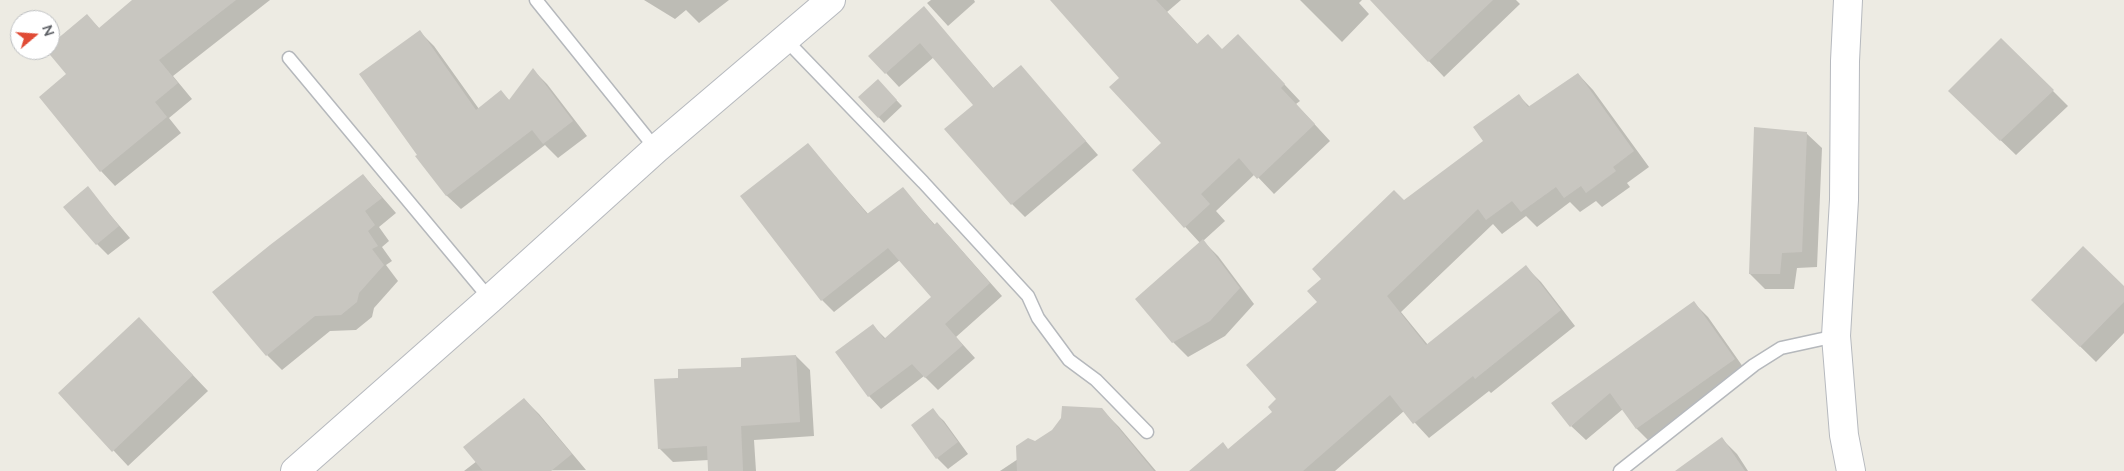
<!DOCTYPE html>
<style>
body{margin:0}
#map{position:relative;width:2124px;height:471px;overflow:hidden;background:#edebe3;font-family:Lato,sans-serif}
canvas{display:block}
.north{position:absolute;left:10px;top:10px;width:50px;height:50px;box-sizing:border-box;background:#fff;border:1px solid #bdbfc1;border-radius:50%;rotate:72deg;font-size:14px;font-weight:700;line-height:20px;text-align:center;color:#5b5e63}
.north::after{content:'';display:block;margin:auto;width:18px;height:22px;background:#e04b35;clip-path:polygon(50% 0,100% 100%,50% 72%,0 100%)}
</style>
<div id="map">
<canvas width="2124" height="471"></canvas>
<div class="north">N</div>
</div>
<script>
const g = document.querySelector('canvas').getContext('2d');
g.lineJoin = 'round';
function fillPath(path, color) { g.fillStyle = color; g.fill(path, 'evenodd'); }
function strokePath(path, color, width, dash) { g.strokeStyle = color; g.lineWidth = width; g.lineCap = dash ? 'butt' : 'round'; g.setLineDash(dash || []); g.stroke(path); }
fillPath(new Path2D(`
 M 134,0 L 270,0 L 173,76 L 192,99 L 169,118 L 181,133 L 115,186 L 101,171 L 68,75 L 48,50 L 87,16 L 100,29 Z
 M 644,0 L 729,0 L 699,23 L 686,10 L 675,19 Z
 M 931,0 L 974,0 L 975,2 L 948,26 L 927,3 Z
 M 1052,0 L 1181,0 L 1167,12 L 1198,45 L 1223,50 L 1254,52 L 1300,101 L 1296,104 L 1330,141 L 1274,194 L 1255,174 L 1216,211 L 1225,221 L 1203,241 L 1218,256 L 1254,304 L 1225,336 L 1188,357 L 1173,342 L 1200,243 L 1133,170 L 1163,143 L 1121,78 Z
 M 1300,0 L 1362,0 L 1359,3 L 1369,14 L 1342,42 Z
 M 1409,0 L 1516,0 L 1520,4 L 1444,77 L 1389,19 Z
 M 924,8 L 994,89 L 1021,67 L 1098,155 L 1025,217 L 1012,204 L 975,105 L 934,57 L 899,87 L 886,73 Z
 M 420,32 L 434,46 L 479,109 L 501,92 L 510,101 L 533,70 L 547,84 L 587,136 L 558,158 L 545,145 L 461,209 L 446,195 L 419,155 Z
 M 2001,39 L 2068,106 L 2016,155 L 1965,106 Z
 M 1578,74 L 1593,90 L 1649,167 L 1627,183 L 1630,187 L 1602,207 L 1596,201 L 1580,212 L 1570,202 L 1537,227 L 1526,216 L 1502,234 L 1493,224 L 1401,312 L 1428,345 L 1526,267 L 1541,282 L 1575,326 L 1491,393 L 1489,391 L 1429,438 L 1404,411 L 1335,471 L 1191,471 L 1229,450 L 1274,412 L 1319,302 L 1404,202 L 1485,142 L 1519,96 L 1530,107 Z
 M 878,81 L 902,106 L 884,123 L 860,97 Z
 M 1806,133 L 1822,148 L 1817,267 L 1797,268 L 1794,289 L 1765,289 L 1750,274 Z
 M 808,145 L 869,215 L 903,189 L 936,226 L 937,224 L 950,237 L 1002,296 L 956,337 L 975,358 L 938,390 L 924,376 L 881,409 L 869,396 L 873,326 L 886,339 L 933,297 L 900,260 L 834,312 L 822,300 Z
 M 363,175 L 396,213 L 379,227 L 389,241 L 382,247 L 392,261 L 386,265 L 398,281 L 374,308 L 372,317 L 356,330 L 330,331 L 282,370 L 267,355 Z
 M 87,188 L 130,238 L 108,255 L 97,244 Z
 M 2124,287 L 2124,333 L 2096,362 L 2033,300 Z
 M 1694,303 L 1708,317 L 1748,374 L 1651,443 L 1637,429 L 1623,409 L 1586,440 L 1571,426 Z
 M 154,334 L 208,391 L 128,466 L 60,393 Z
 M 796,356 L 810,370 L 814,436 L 754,440 L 756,471 L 709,471 L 709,460 L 673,462 L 659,448 L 679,379 Z
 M 524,399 L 539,414 L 586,470 L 464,471 L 477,461 Z
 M 1101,409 L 1119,427 L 1156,471 L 1000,471 L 1018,459 L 1035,442 Z
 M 932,410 L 944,421 L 968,454 L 948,469 L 937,458 Z
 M 1722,439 L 1737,454 L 1748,471 L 1681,471 Z`), '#0003');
fillPath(new Path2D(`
 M 132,0 L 236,0 L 159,60 L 178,83 L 155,102 L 167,117 L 100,172 L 39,97 L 66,74 L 46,50 L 50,50 L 50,45 L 87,14 L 99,28 Z
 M 1050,0 L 1156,0 L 1197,44 L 1208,34 L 1222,49 L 1238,34 L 1285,84 L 1281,88 L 1315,124 L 1257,179 L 1239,158 L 1201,194 L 1210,204 L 1184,228 L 1132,170 L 1161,143 L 1109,87 L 1119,78 Z
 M 1370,0 L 1493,0 L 1428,62 Z
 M 924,6 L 993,88 L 1021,65 L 1086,141 L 1011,205 L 944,129 L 973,105 L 920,43 L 885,74 L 868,56 Z
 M 420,30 L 476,110 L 501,90 L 509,100 L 533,68 L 573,121 L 543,144 L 532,130 L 446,196 L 415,156 L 417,155 L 359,74 Z
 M 2001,38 L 2054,90 L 2000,141 L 1948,91 Z
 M 1578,73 L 1634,151 L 1613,167 L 1616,171 L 1586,193 L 1581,186 L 1564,198 L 1556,187 L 1521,212 L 1512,201 L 1486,220 L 1478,209 L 1387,296 L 1426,345 L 1526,265 L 1561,310 L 1475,379 L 1473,376 L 1413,424 L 1390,395 L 1303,471 L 1189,471 L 1223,442 L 1228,449 L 1272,412 L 1268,407 L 1276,399 L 1246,365 L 1317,302 L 1307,291 L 1321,279 L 1312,269 L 1394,190 L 1404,200 L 1483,141 L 1473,127 L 1519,94 L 1528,107 Z
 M 878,79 L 897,100 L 878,118 L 858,97 Z
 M 1754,127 L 1807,132 L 1802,252 L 1782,253 L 1780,274 L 1749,274 Z
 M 808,143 L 867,214 L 903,187 L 934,225 L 937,222 L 990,283 L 945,324 L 963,345 L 925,378 L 912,364 L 868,397 L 835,352 L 873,324 L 884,339 L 931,297 L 888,248 L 821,301 L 740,196 Z
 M 363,174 L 382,198 L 365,211 L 375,225 L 368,231 L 378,246 L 372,249 L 384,265 L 359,293 L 357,302 L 341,315 L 315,316 L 266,356 L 212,292 L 270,245 Z
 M 88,186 L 119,226 L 96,245 L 63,207 Z
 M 1203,239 L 1240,288 L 1210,321 L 1172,343 L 1135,299 Z
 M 2083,246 L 2124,286 L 2124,302 L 2080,347 L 2031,300 Z
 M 1694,301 L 1735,359 L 1636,429 L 1610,393 L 1570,427 L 1551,403 Z
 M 139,317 L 193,375 L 112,452 L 58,393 Z
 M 796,355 L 800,422 L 741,426 L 743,471 L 708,471 L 707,446 L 658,449 L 654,379 L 678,378 L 678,369 L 741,367 L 741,358 Z
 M 524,398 L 572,454 L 551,471 L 483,471 L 463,447 Z
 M 1062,406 L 1102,408 L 1154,471 L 1017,471 L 1016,446 L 1028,438 L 1035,441 L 1052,430 L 1061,418 Z
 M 933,408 L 958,442 L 936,459 L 911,425 Z
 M 1722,437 L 1745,471 L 1675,471 Z`), '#c8c6c0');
const service = new Path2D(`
 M 536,0 L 656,149
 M 785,39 L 923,182 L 1028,296 L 1038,318 L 1069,360 L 1096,380 L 1147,432
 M 289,58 L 490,299
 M 1620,471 L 1754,365 L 1781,348 L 1836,336`);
const secondary = new Path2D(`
 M 1848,0 L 1845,61 L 1844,200 L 1836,336 L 1844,435 L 1851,471
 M 295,471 L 490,299 L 656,149 L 831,0`);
strokePath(service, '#b5b8bc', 15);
strokePath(secondary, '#b6b9be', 30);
strokePath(service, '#fff', 12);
strokePath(secondary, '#fff', 28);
</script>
